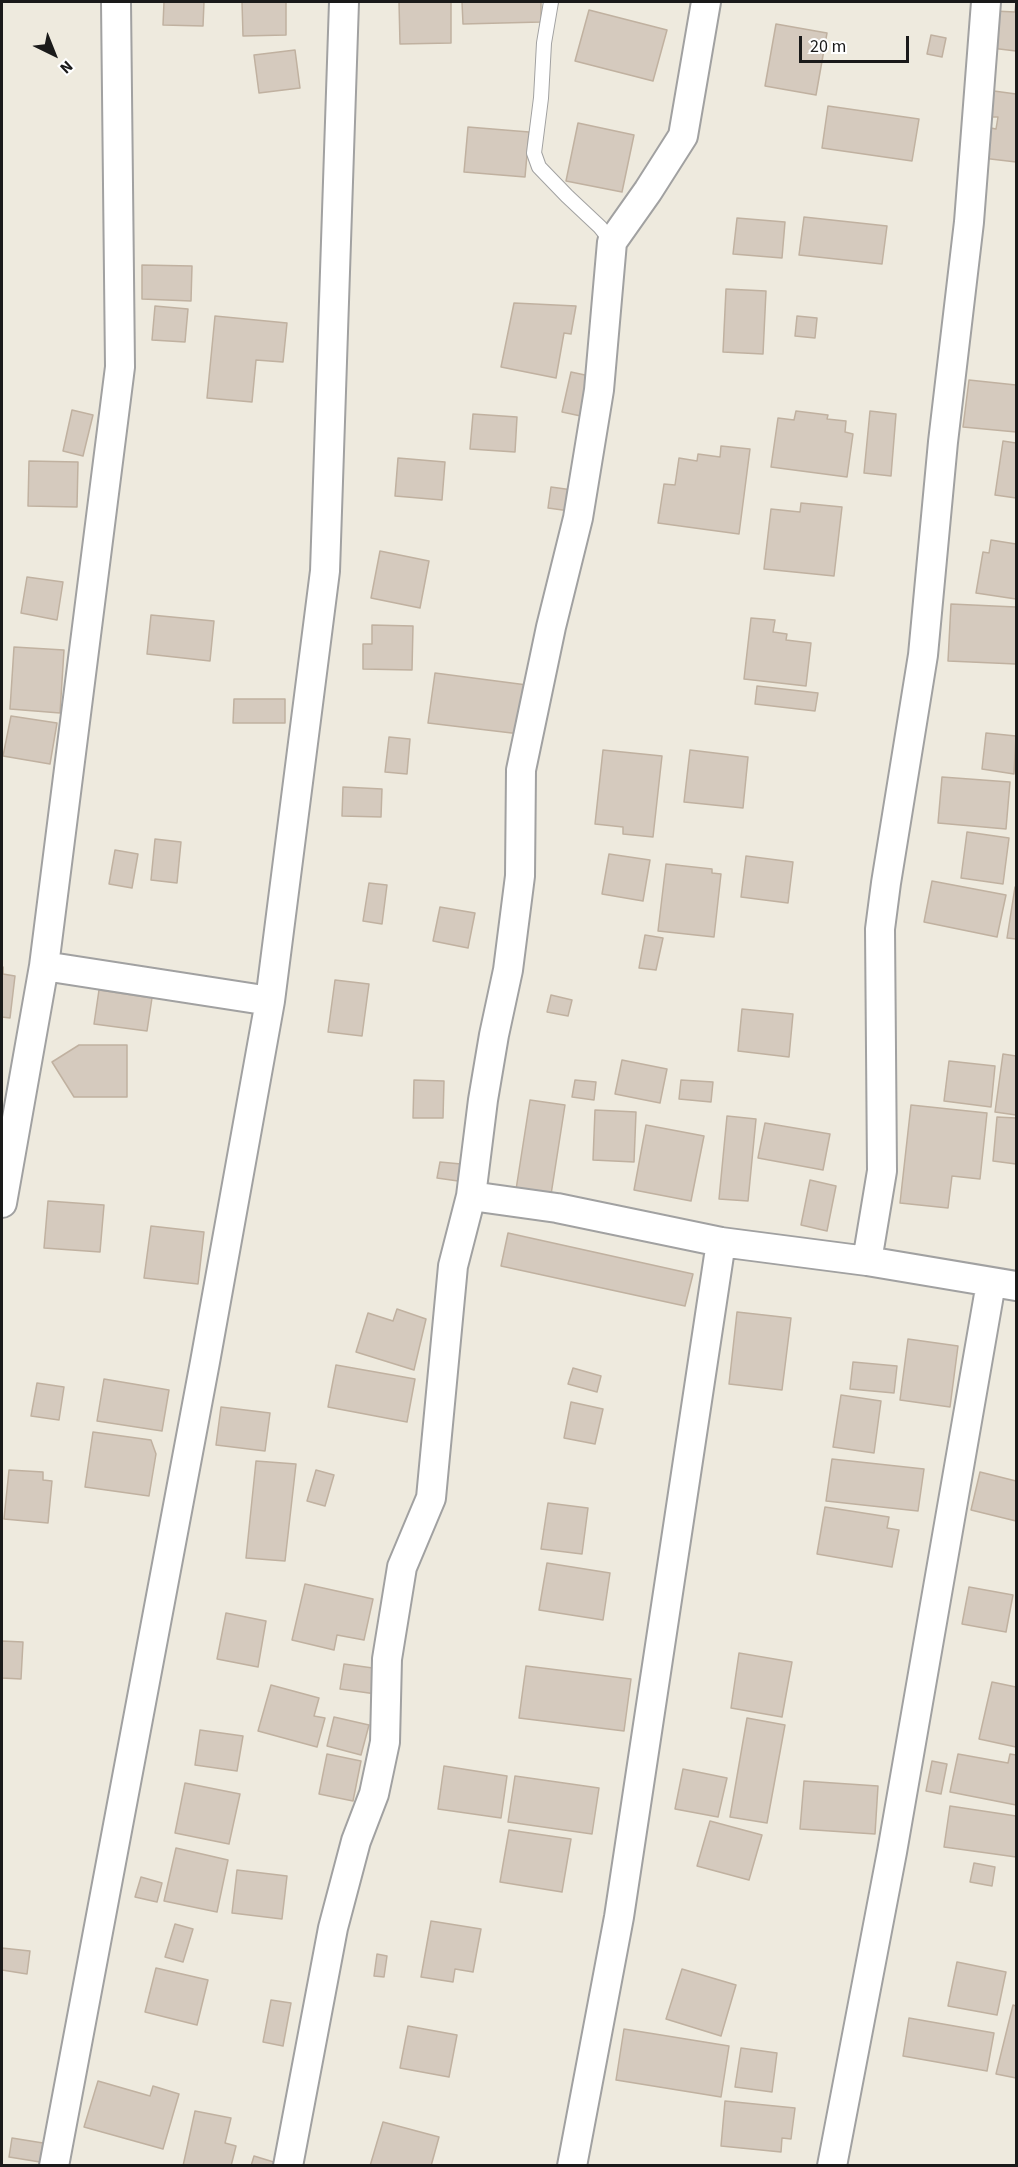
<!DOCTYPE html>
<style>
body{margin:0}
#map{position:relative;width:1018px;height:2167px;overflow:hidden;background:#eeeade;font-family:"Source Sans 3",sans-serif}
canvas{display:block}
.frame{position:absolute;inset:0;border:3px solid #1a1a1a;pointer-events:none}
.north{position:absolute;left:24px;top:24px;width:60px;height:60px;-webkit-text-stroke:4px #fff;paint-order:stroke;rotate:137deg;font-size:16px;font-weight:700;line-height:24px;text-align:center;color:#1a1a1a}
.north::after{content:'';display:block;margin:auto;width:21px;height:27px;background:#1a1a1a;clip-path:polygon(50% 0,100% 100%,50% 72%,0 100%)}
.scale{position:absolute;left:799px;top:36px;width:110px;height:27px;box-sizing:border-box;border:3px solid #1a1a1a;border-top:0;padding-left:8px;font-size:18px;line-height:21px;white-space:nowrap;color:#1a1a1a;-webkit-text-stroke:4px #fff;paint-order:stroke}
</style>
<div id="map">
<canvas width="1018" height="2167"></canvas>
<div class="frame"></div>
<div class="north">N</div>
<div class="scale">20 m</div>
</div>
<script>
const g = document.querySelector('canvas').getContext('2d');
g.lineJoin = 'round';
function fillPath(path, color) { g.fillStyle = color; g.fill(path, 'evenodd'); }
function strokePath(path, color, width, dash) { g.strokeStyle = color; g.lineWidth = width; g.lineCap = dash ? 'butt' : 'round'; g.setLineDash(dash || []); g.stroke(path); }
const building = new Path2D(`
 M 164,2 L 204,2 L 203,26 L 163,25 Z
 M 242,2 L 286,2 L 286,35 L 243,36 Z
 M 399,2 L 451,2 L 451,43 L 400,44 Z
 M 462,2 L 541,2 L 541,22 L 463,24 Z
 M 1016,2 L 1016,51 L 991,48 L 994,11 L 1015,12 Z
 M 589,10 L 667,30 L 653,81 L 575,61 Z
 M 776,24 L 827,33 L 816,95 L 765,86 Z
 M 931,35 L 946,38 L 942,57 L 927,54 Z
 M 295,50 L 300,88 L 259,93 L 254,55 Z
 M 994,91 L 1016,94 L 1016,162 L 982,158 L 986,127 L 996,129 L 998,117 L 991,117 Z
 M 828,106 L 919,119 L 912,161 L 822,148 Z
 M 578,123 L 634,135 L 622,192 L 566,181 Z
 M 468,127 L 529,132 L 525,177 L 464,172 Z
 M 804,217 L 887,226 L 882,264 L 799,255 Z
 M 737,218 L 785,222 L 782,258 L 733,254 Z
 M 142,265 L 192,266 L 191,301 L 142,299 Z
 M 726,289 L 766,291 L 763,354 L 723,352 Z
 M 514,303 L 576,306 L 571,334 L 564,333 L 556,378 L 501,367 Z
 M 155,306 L 188,309 L 185,342 L 152,340 Z
 M 215,316 L 287,323 L 283,362 L 256,360 L 252,402 L 207,398 Z
 M 797,316 L 817,318 L 815,338 L 795,336 Z
 M 571,372 L 599,378 L 590,418 L 562,412 Z
 M 969,380 L 1016,385 L 1016,432 L 963,427 Z
 M 72,410 L 93,415 L 83,456 L 63,451 Z
 M 796,411 L 828,415 L 827,419 L 846,421 L 845,432 L 853,434 L 847,477 L 771,467 L 778,418 L 794,420 Z
 M 870,411 L 896,414 L 891,476 L 864,473 Z
 M 473,414 L 517,417 L 515,452 L 470,449 Z
 M 1003,441 L 1016,443 L 1016,498 L 995,495 Z
 M 721,446 L 750,449 L 739,534 L 658,523 L 664,484 L 675,485 L 679,458 L 697,461 L 698,454 L 720,457 Z
 M 398,458 L 445,462 L 442,500 L 395,496 Z
 M 29,461 L 78,462 L 77,507 L 28,506 Z
 M 551,487 L 580,491 L 577,512 L 548,508 Z
 M 801,503 L 842,507 L 834,576 L 764,569 L 771,509 L 800,512 Z
 M 991,540 L 1016,544 L 1016,599 L 976,593 L 983,552 L 989,553 Z
 M 380,551 L 429,561 L 420,608 L 371,598 Z
 M 27,577 L 63,582 L 57,620 L 21,613 Z
 M 951,604 L 1016,607 L 1016,664 L 948,661 Z
 M 151,615 L 214,621 L 210,661 L 147,654 Z
 M 751,618 L 775,620 L 773,632 L 787,634 L 786,640 L 811,643 L 806,686 L 744,679 Z
 M 372,625 L 413,626 L 412,670 L 363,669 L 363,644 L 372,644 Z
 M 14,647 L 64,650 L 60,713 L 10,709 Z
 M 435,673 L 527,685 L 520,734 L 428,723 Z
 M 757,686 L 818,693 L 815,711 L 755,704 Z
 M 234,699 L 285,699 L 285,723 L 233,723 Z
 M 11,716 L 57,723 L 50,764 L 3,756 Z
 M 986,733 L 1016,736 L 1014,774 L 982,769 Z
 M 389,737 L 410,739 L 407,774 L 385,772 Z
 M 603,750 L 662,756 L 653,837 L 623,834 L 623,827 L 595,824 Z
 M 690,750 L 748,757 L 743,808 L 684,802 Z
 M 942,777 L 1010,782 L 1006,829 L 938,823 Z
 M 343,787 L 382,789 L 381,817 L 342,816 Z
 M 967,832 L 1009,838 L 1003,884 L 961,878 Z
 M 155,839 L 181,842 L 177,883 L 151,880 Z
 M 115,850 L 138,854 L 132,888 L 109,884 Z
 M 609,854 L 650,860 L 643,901 L 602,894 Z
 M 746,856 L 793,862 L 788,903 L 741,897 Z
 M 666,864 L 712,869 L 712,873 L 721,874 L 714,937 L 658,931 Z
 M 932,881 L 1006,895 L 997,937 L 924,922 Z
 M 369,883 L 387,885 L 382,924 L 363,921 Z
 M 1015,887 L 1016,887 L 1016,939 L 1007,938 Z
 M 440,907 L 475,913 L 468,948 L 433,941 Z
 M 645,935 L 663,938 L 656,970 L 639,968 Z
 M 2,967 L 3,967 L 3,974 L 15,976 L 10,1018 L 2,1017 Z
 M 335,980 L 369,984 L 362,1036 L 328,1032 Z
 M 99,990 L 152,998 L 147,1031 L 94,1024 Z
 M 551,995 L 572,1000 L 568,1016 L 547,1012 Z
 M 742,1009 L 793,1014 L 789,1057 L 738,1051 Z
 M 79,1045 L 127,1045 L 127,1097 L 74,1097 L 52,1062 Z
 M 1003,1054 L 1016,1056 L 1016,1115 L 995,1112 Z
 M 622,1060 L 667,1069 L 660,1103 L 615,1094 Z
 M 949,1061 L 995,1066 L 991,1107 L 944,1101 Z
 M 414,1080 L 444,1081 L 443,1118 L 413,1118 Z
 M 575,1080 L 596,1082 L 594,1100 L 572,1097 Z
 M 681,1080 L 713,1082 L 711,1102 L 679,1099 Z
 M 530,1100 L 565,1105 L 550,1201 L 515,1196 Z
 M 911,1105 L 987,1113 L 980,1179 L 952,1176 L 948,1208 L 900,1203 Z
 M 595,1110 L 636,1112 L 634,1162 L 593,1160 Z
 M 727,1116 L 756,1119 L 748,1201 L 719,1199 Z
 M 997,1117 L 1016,1118 L 1016,1164 L 993,1161 Z
 M 765,1123 L 830,1134 L 823,1170 L 758,1158 Z
 M 646,1125 L 704,1136 L 691,1201 L 634,1190 Z
 M 440,1162 L 461,1164 L 458,1181 L 437,1178 Z
 M 810,1180 L 836,1186 L 827,1231 L 801,1225 Z
 M 48,1201 L 104,1205 L 100,1252 L 44,1248 Z
 M 151,1226 L 204,1232 L 198,1284 L 144,1278 Z
 M 508,1233 L 693,1274 L 685,1306 L 501,1266 Z
 M 397,1309 L 426,1319 L 414,1370 L 356,1352 L 368,1313 L 393,1321 Z
 M 737,1312 L 791,1318 L 782,1390 L 729,1384 Z
 M 908,1339 L 958,1346 L 950,1407 L 900,1400 Z
 M 853,1362 L 897,1366 L 894,1393 L 850,1389 Z
 M 336,1365 L 415,1379 L 407,1422 L 328,1407 Z
 M 573,1368 L 601,1376 L 597,1392 L 568,1384 Z
 M 104,1379 L 169,1390 L 162,1431 L 97,1421 Z
 M 37,1383 L 64,1387 L 59,1420 L 31,1416 Z
 M 841,1395 L 881,1401 L 874,1453 L 833,1447 Z
 M 571,1402 L 603,1409 L 595,1444 L 564,1438 Z
 M 221,1407 L 270,1413 L 265,1451 L 216,1445 Z
 M 93,1432 L 151,1440 L 156,1454 L 149,1496 L 85,1487 Z
 M 832,1459 L 924,1469 L 918,1511 L 826,1501 Z
 M 256,1461 L 296,1464 L 285,1561 L 246,1558 Z
 M 9,1470 L 43,1472 L 43,1480 L 52,1481 L 48,1523 L 4,1519 Z
 M 316,1470 L 334,1475 L 325,1506 L 307,1501 Z
 M 980,1472 L 1016,1481 L 1016,1521 L 971,1510 Z
 M 548,1503 L 588,1508 L 582,1554 L 541,1549 Z
 M 825,1507 L 889,1517 L 887,1528 L 899,1530 L 892,1567 L 817,1554 Z
 M 547,1563 L 610,1573 L 603,1620 L 539,1610 Z
 M 305,1584 L 373,1599 L 364,1640 L 337,1635 L 334,1650 L 292,1640 Z
 M 969,1587 L 1013,1595 L 1006,1632 L 962,1624 Z
 M 226,1613 L 266,1621 L 258,1667 L 217,1659 Z
 M 2,1641 L 23,1642 L 21,1679 L 2,1678 Z
 M 739,1653 L 792,1662 L 782,1717 L 731,1708 Z
 M 344,1664 L 380,1669 L 376,1694 L 340,1689 Z
 M 526,1666 L 631,1679 L 624,1731 L 519,1718 Z
 M 992,1682 L 1016,1687 L 1016,1747 L 979,1739 Z
 M 271,1685 L 319,1698 L 314,1716 L 325,1718 L 317,1747 L 258,1731 Z
 M 334,1717 L 369,1725 L 361,1755 L 327,1746 Z
 M 747,1718 L 785,1725 L 767,1823 L 730,1817 Z
 M 200,1730 L 243,1736 L 237,1771 L 195,1765 Z
 M 327,1754 L 361,1761 L 353,1801 L 319,1794 Z
 M 958,1754 L 1008,1763 L 1010,1754 L 1016,1755 L 1016,1805 L 950,1792 Z
 M 932,1761 L 947,1764 L 941,1794 L 926,1791 Z
 M 444,1766 L 507,1776 L 501,1818 L 438,1809 Z
 M 683,1769 L 727,1778 L 718,1817 L 675,1809 Z
 M 515,1776 L 599,1788 L 592,1834 L 508,1822 Z
 M 804,1781 L 878,1786 L 875,1834 L 800,1829 Z
 M 185,1783 L 240,1794 L 229,1844 L 175,1833 Z
 M 950,1806 L 1016,1816 L 1016,1857 L 944,1847 Z
 M 710,1821 L 762,1835 L 749,1880 L 697,1866 Z
 M 509,1830 L 571,1839 L 562,1892 L 500,1882 Z
 M 176,1848 L 228,1860 L 217,1912 L 164,1901 Z
 M 974,1863 L 995,1867 L 992,1886 L 970,1882 Z
 M 237,1870 L 287,1876 L 282,1919 L 232,1913 Z
 M 141,1877 L 162,1883 L 157,1902 L 135,1897 Z
 M 431,1921 L 481,1929 L 473,1972 L 455,1969 L 453,1982 L 421,1977 Z
 M 175,1924 L 193,1929 L 183,1962 L 165,1957 Z
 M 2,1948 L 30,1951 L 27,1974 L 2,1970 Z
 M 377,1954 L 387,1956 L 384,1977 L 374,1976 Z
 M 957,1962 L 1006,1972 L 997,2015 L 948,2006 Z
 M 156,1968 L 208,1980 L 197,2025 L 145,2012 Z
 M 682,1969 L 736,1985 L 721,2036 L 666,2019 Z
 M 271,2000 L 291,2003 L 283,2046 L 263,2042 Z
 M 1013,2005 L 1016,2006 L 1016,2078 L 996,2074 Z
 M 909,2018 L 994,2033 L 987,2071 L 903,2056 Z
 M 408,2026 L 457,2035 L 449,2077 L 400,2068 Z
 M 624,2029 L 729,2046 L 721,2097 L 616,2080 Z
 M 741,2048 L 777,2053 L 772,2092 L 735,2087 Z
 M 98,2081 L 150,2096 L 153,2086 L 179,2094 L 163,2149 L 84,2127 Z
 M 725,2101 L 795,2108 L 791,2139 L 782,2138 L 781,2152 L 721,2146 Z
 M 195,2111 L 231,2118 L 225,2143 L 236,2146 L 231,2166 L 183,2166 Z
 M 383,2122 L 439,2137 L 431,2166 L 370,2166 Z
 M 12,2138 L 43,2143 L 40,2162 L 9,2157 Z
 M 254,2156 L 277,2163 L 276,2166 L 251,2166 Z`);
fillPath(building, '#d5cabe');
strokePath(building, '#c0b1a0', 1.5);
const service = new Path2D(`
 M 551,2 L 544,43 L 541,98 L 534,153 L 539,167 L 567,196 L 600,227 L 612,242`);
const minor = new Path2D(`
 M 44,966 L 120,367 L 116,2
 M 471,1196 L 557,1208 L 721,1242 L 867,1261 L 1016,1286
 M 2,1203 L 44,966 L 270,1001
 M 867,1261 L 882,1171 L 880,929 L 886,883 L 923,655 L 943,442 L 969,222 L 986,2
 M 54,2166 L 205,1362 L 270,1001 L 325,571 L 344,2
 M 288,2166 L 333,1928 L 356,1841 L 374,1794 L 385,1742 L 387,1659 L 402,1567 L 431,1498 L 453,1266 L 471,1196 L 483,1100 L 494,1035 L 508,970 L 520,876 L 521,770 L 551,627 L 578,518 L 599,390 L 612,242 L 648,191 L 683,136 L 706,2
 M 572,2166 L 619,1917 L 721,1242
 M 832,2166 L 892,1852 L 991,1283`);
strokePath(service, '#a1a1a1', 16);
strokePath(minor, '#a1a1a1', 32);
strokePath(service, '#fff', 14);
strokePath(minor, '#fff', 28);
</script>
